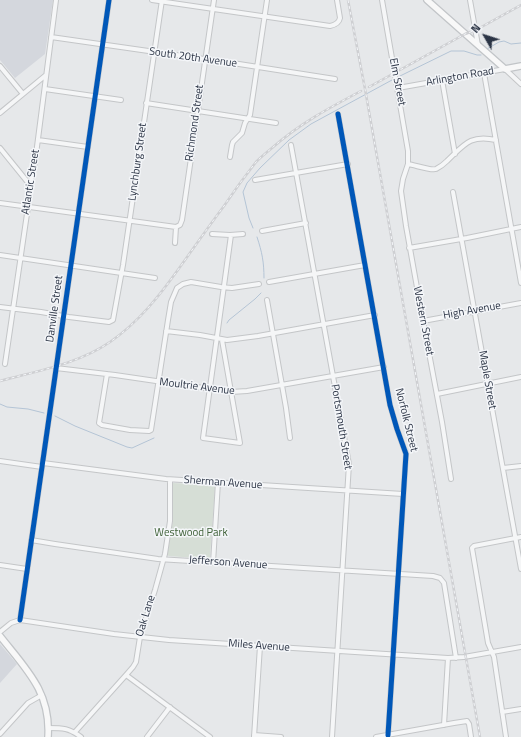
<!DOCTYPE html>
<style>
body{margin:0}
#map{position:relative;width:521px;height:737px;overflow:hidden;background:#e6e8ea;font-family:"Titillium Web",sans-serif}
canvas{display:block}
.north{position:absolute;left:465px;top:16px;width:40px;height:40px;-webkit-text-stroke:3px #f4f6f9;paint-order:stroke;rotate:309deg;font-size:11px;font-weight:700;line-height:16px;text-align:center;color:#2b3445}
.north::after{content:'';display:block;margin:auto;width:14px;height:18px;background:#2b3445;clip-path:polygon(50% 0,100% 100%,50% 72%,0 100%)}
</style>
<div id="map">
<canvas width="521" height="737"></canvas>
<div class="north">N</div>
</div>
<script>
const g = document.querySelector('canvas').getContext('2d');
g.lineJoin = 'round';
function fillPath(path, color) { g.fillStyle = color; g.fill(path, 'evenodd'); }
function strokePath(path, color, width, dash) { g.strokeStyle = color; g.lineWidth = width; g.lineCap = dash ? 'butt' : 'round'; g.setLineDash(dash || []); g.stroke(path); }
function write(font, color, halo, rows, align = 'center') {
  g.font = font + ' "Titillium Web",sans-serif'; g.lineWidth = 3; g.setLineDash([]); g.textBaseline = 'middle'; g.strokeStyle = halo; g.fillStyle = color; for (const [text, x, y, turn = 0] of rows) {
    g.save(); g.translate(x, y); g.rotate((+turn || 0) * Math.PI / 180); g.textAlign = isNaN(turn) ? turn : align; if (halo) g.strokeText(text, 0, 0); g.fillText(text, 0, 0); g.restore();
  }
}
fillPath(new Path2D(`
 M 0,0 L 53,0 L 45,54 L 15,78 L 0,60 Z
 M 0,644 L 17,664 L 0,683 Z`), '#d4d7dd');
fillPath(new Path2D(`
 M 173,483 L 213,485 L 215,487 L 210,557 L 209,559 L 169,556 L 167,555 L 173,521 L 172,484 Z`), '#d6ded6');
strokePath(new Path2D(`
 M 487,49 L 499,42 L 504,41 L 511,44 L 521,43
 M 400,76 L 451,51 L 464,51 L 477,55 L 481,55
 M 253,228 L 249,218 L 243,192 L 247,183 L 260,168 L 289,140 L 311,124 L 392,80
 M 257,237 C 262,252 264,262 264,278
 M 227,323 L 229,320 L 255,299 L 261,293
 M 0,404 L 7,407 L 28,409 L 44,413
 M 55,416 L 75,426 L 127,447 L 132,448 L 154,438`), '#b4c4d5', 1);
const minor = new Path2D(`
 M 152,0 L 330,26 C 335,25 339,23 340,18 L 337,0
 M 382,0 L 408,151 L 408,164 L 403,179 L 401,191 L 406,226 L 423,321 L 442,422 L 451,479
 M 470,0 L 478,45
 M 51,37 L 239,64 L 335,79
 M 0,66 L 23,94
 M 484,73 L 521,283
 M 442,80 L 455,154
 M 398,88 L 505,69 L 521,84
 M 45,89 L 121,100
 M 146,103 L 276,123
 M 0,113 L 46,75
 M 338,114 L 390,405 L 397,429 L 406,454 L 388,735
 M 38,140 L 88,147
 M 291,145 L 349,464 L 332,737
 M 0,148 L 30,185
 M 230,157 L 232,145 L 233,142 L 242,133 L 245,123 L 250,115 L 267,0
 M 408,164 C 415,165 431,171 436,169 C 440,167 444,164 447,161 C 464,145 470,134 496,140
 M 255,180 L 348,164
 M 453,192 C 475,317 498,443 521,569
 M 0,203 L 176,227
 M 262,231 L 306,223
 M 212,234 L 230,235 L 243,234
 M 175,243 L 176,227 L 180,225 L 182,220 L 214,0
 M 409,248 L 467,238 L 521,227
 M 0,255 L 155,278
 M 269,282 L 365,265
 M 267,300 L 286,408 L 290,438
 M 0,307 L 41,312 L 69,317 L 109,322 L 113,320 L 123,265 L 162,0
 M 423,321 L 521,303
 M 166,331 L 200,335 L 227,340 L 258,336 L 375,315
 M 222,340 L 240,443 L 203,438 L 231,235
 M 5,364 L 28,207 L 30,185 L 35,162 L 56,0
 M 56,368 L 115,375 L 231,392 L 247,391 L 384,367
 M 107,374 L 99,423 L 102,425 L 130,430 L 149,431 L 151,430 L 168,320 L 171,302 L 177,288 L 183,284 L 191,282 L 221,287 L 232,288 L 259,284
 M 437,394 L 521,377
 M 0,461 L 42,467
 M 43,463 L 166,479 L 403,494
 M 503,468 L 521,466
 M 31,540 L 55,544 L 158,559 L 433,576 L 440,578 L 444,583 L 456,658
 M 213,563 L 218,482
 M 0,565 L 27,569
 M 20,620 L 109,0
 M 0,632 L 11,623 L 20,620 L 114,634 L 169,640 L 448,658 L 464,657 L 521,647
 M 126,675 L 210,737
 M 502,712 L 521,709
 M 444,725 L 448,658
 M 48,728 C 63,728 69,728 81,737
 M 75,732 L 126,675 L 133,667 L 136,662 L 140,637 L 155,590 L 165,554 L 170,521 L 170,480
 M 0,734 L 28,703 L 42,695
 M 254,735 L 281,737
 M 147,737 L 170,707
 M 254,737 L 260,646
 M 376,737 L 454,723 L 467,721 L 469,724 L 471,737
 M 506,737 L 494,657 L 488,643 L 472,548 L 474,546 L 521,537`);
const major = new Path2D(`
 M 427,0 L 505,69 L 521,66
 M 0,636 C 26,669 51,692 48,737`);
strokePath(minor, '#c4c6c8', 6);
strokePath(major, '#c2c5c8', 8);
strokePath(minor, '#f5f6f7', 4);
strokePath(major, '#f8f8f8', 5.5);
const rail = new Path2D(`
 M 348,0 L 365,89 L 480,737
 M 369,87 L 465,34 L 476,30 L 521,5
 M 0,381 C 37,371 78,364 110,342 C 139,322 160,295 180,267 C 195,246 209,226 224,206 C 234,191 245,176 256,162 C 261,157 267,152 272,148 C 299,124 329,108 361,91`);
strokePath(rail, '#cecfd2', 2.5);
strokePath(rail, '#f4f6f9', 1, [3]);
strokePath(new Path2D(`
 M 338,114 L 390,405 L 397,429 L 406,454 L 388,735
 M 20,620 L 109,0`), '#0057b8', 5);
write('11px', '#2b3445', '#f4f6f9', [
 ["South 20th Avenue",193,58,8],
 ["Arlington Road",460,77,-10],
 ["Elm Street",397,82,79],
 ["Richmond Street",195,123,-82],
 ["Lynchburg Street",138,162,-82],
 ["Atlantic Street",31,182,-81],
 ["Danville Street",55,309,-82],
 ["High Avenue",472,311,-10],
 ["Western Street",423,321,79],
 ["Maple Street",487,380,80],
 ["Moultrie Avenue",197,387,7],
 ["Norfolk Street",406,420,76],
 ["Portsmouth Street",341,427,81],
 ["Sherman Avenue",223,483,4],
 ["Jefferson Avenue",228,563,4],
 ["Oak Lane",146,616,-73],
 ["Miles Avenue",259,646,4]
]);
write('11px', '#3f6138', '#f4f6f9', [
 ["Westwood Park",191,533]
]);
</script>
